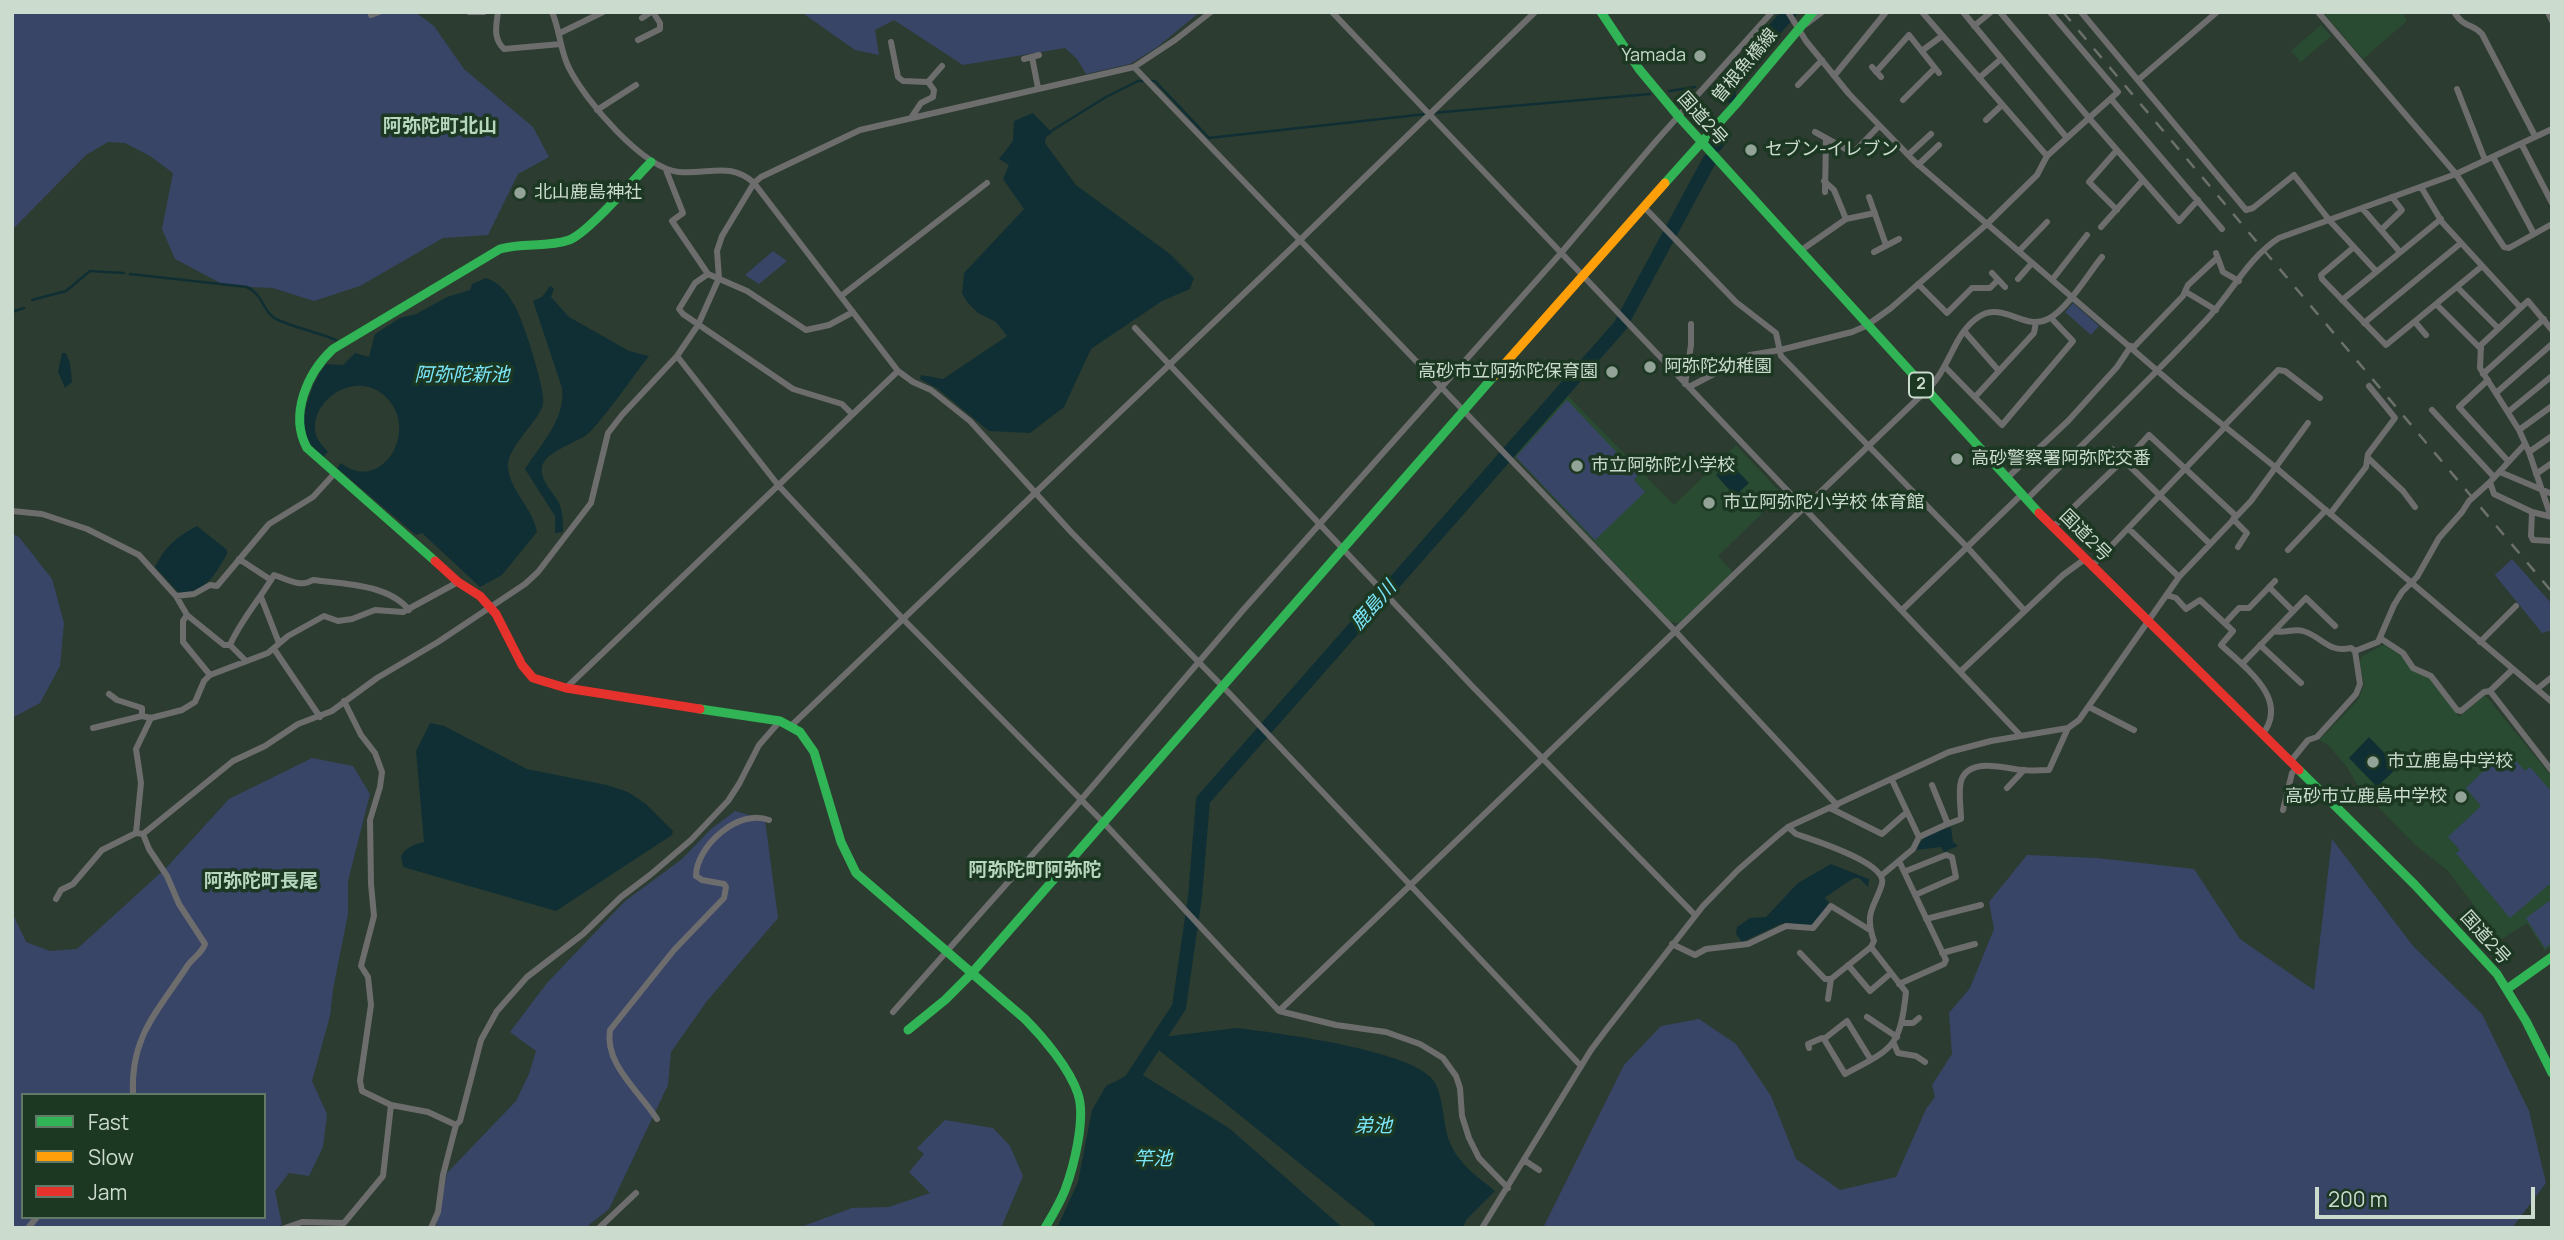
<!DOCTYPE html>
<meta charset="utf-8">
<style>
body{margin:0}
#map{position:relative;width:2564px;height:1240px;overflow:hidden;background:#2c3c30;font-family:Manrope,sans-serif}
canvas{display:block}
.frame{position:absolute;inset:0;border:14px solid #cbdbce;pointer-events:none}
.legend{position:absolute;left:21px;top:1093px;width:245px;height:126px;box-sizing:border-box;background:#1c3823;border:2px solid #627967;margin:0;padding:9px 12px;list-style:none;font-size:21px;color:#cbdbce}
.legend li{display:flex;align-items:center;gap:14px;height:35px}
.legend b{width:35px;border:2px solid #627967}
.scale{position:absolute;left:2315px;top:1187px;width:220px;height:32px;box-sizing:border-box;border:4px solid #cbdbce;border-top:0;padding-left:9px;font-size:21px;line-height:24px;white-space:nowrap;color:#cbdbce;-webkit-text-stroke:5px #1c3823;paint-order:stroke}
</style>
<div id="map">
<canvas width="2564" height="1240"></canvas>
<div class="frame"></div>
<ul class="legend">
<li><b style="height:9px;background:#30b455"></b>Fast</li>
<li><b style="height:9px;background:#ff9f0a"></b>Slow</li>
<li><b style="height:9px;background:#e5322d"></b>Jam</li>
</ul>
<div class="scale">200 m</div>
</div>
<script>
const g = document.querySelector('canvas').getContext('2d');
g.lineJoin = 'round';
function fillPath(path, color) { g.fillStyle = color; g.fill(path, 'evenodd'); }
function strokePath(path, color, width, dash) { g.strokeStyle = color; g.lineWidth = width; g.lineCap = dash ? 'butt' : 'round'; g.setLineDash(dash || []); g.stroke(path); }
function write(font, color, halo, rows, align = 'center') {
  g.font = font + ' Manrope,"Noto Sans JP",sans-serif'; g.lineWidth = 7; g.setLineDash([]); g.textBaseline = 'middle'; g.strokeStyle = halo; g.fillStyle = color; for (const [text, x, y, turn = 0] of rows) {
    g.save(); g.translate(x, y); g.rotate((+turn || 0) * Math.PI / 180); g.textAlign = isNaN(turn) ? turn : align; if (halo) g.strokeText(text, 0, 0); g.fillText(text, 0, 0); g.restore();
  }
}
fillPath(new Path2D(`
 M 2323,12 L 2402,12 L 2407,21 L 2363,59 Z
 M 2321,25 L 2331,36 L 2301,62 L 2291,51 Z
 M 1568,396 L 1674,505 L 1736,445 L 1782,494 L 1718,556 L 1733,572 L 1679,623 L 1670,622 L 1514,456 Z
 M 2385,644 L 2405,659 L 2413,671 L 2430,678 L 2459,717 L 2485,695 L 2552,777 L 2552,945 L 2545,951 L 2527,923 L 2496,943 L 2476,908 L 2447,870 L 2414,844 L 2358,786 L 2347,767 L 2327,744 L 2319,740 L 2359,699 L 2364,684 L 2360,663 L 2361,657 Z`), '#294b32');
fillPath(new Path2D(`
 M 12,12 L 415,12 L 434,26 L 464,69 L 533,127 L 549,157 L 518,174 L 488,235 L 443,238 L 360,286 L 314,301 L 273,288 L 226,286 L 175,259 L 162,229 L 173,173 L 150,156 L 125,143 L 108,142 L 86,155 L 12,230 Z
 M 801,12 L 1200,12 L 1156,48 L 1130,64 L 1086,74 L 1077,59 L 1065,48 L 963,65 L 894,20 L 875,30 L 879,55 L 855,50 Z
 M 773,251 L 787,261 L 759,284 L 745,275 Z
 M 2073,303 L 2099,326 L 2091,335 L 2065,312 Z
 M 1567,400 L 1638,475 L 1634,480 L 1645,492 L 1595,540 L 1516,457 Z
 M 12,534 L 19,537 L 52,579 L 64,623 L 60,666 L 40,703 L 12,718 Z
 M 2512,559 L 2552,604 L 2552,630 L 2542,633 L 2495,575 Z
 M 2502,753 L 2508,761 L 2513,758 L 2525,771 L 2530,767 L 2549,789 L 2552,787 L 2552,882 L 2510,918 L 2456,853 L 2460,850 L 2448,837 L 2481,806 L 2466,788 Z
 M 312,758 L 353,766 L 370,794 L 348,881 L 348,914 L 333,989 L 330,1016 L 312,1081 L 327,1114 L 323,1147 L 309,1176 L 289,1173 L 275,1191 L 282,1225 L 271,1228 L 12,1228 L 12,912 L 26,942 L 50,951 L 77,949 L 167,867 L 229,799 ZM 23,1095 L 264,1095 L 264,1217 L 23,1217 Z
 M 735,811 L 765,820 L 778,918 L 707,1001 L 671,1052 L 668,1085 L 609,1209 L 585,1228 L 436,1228 L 447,1173 L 516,1101 L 529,1074 L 536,1051 L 510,1032 L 547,983 L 624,902 L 682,859 L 711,829 Z
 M 2332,839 L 2413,946 L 2482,1014 L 2529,1111 L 2546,1183 L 2512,1228 L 1543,1228 L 1624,1065 L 1661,1026 L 1699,1019 L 1736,1044 L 1771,1096 L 1796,1159 L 1840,1190 L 1896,1177 L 1926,1109 L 1935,1097 L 1932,1085 L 1952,1054 L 1949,1013 L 1970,988 L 1994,929 L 1989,902 L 2027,855 L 2097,858 L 2194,869 L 2240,939 L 2314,990 Z
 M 2552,899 L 2552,943 L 2545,948 L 2526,918 Z
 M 945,1120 L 993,1128 L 1010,1146 L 1023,1176 L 1001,1228 L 798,1228 L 852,1208 L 889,1207 L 930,1193 L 909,1172 L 924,1154 L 917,1148 Z`), '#384567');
fillPath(new Path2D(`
 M 1033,113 L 1052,133 L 1046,137 L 1045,143 L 1076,185 L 1170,254 L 1194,278 L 1190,289 L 1162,301 L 1091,349 L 1064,407 L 1030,433 L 989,431 L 938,389 L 920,379 L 921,375 L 943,379 L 1007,336 L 996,322 L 978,313 L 967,302 L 962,293 L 964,273 L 1024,209 L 1003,179 L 1009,165 L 999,159 L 1013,141 L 1014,121 Z
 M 486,278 C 500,282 509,295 516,308 C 523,321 547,393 543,405 C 537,423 508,447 508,465 C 508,490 533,507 537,532 L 502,575 L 480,587 L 422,533 L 416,535 L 337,468 L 341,463 C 383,496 424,425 381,393 C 350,371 308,404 316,435 C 318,441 324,447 328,452 L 323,457 C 316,450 308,444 305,435 C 299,416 314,378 326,364 L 343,365 L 355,353 L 369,357 L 375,334 L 400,318 L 416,314 L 447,297 L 470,290 L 472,284 Z
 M 550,286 L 554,289 L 551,297 L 569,317 L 629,351 L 649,356 C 637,371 597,429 585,436 C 574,443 544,453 542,467 C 540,480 552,491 558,501 C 563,511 563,521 563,532 L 555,533 L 555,516 L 525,469 C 541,444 566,419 562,388 L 533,301 L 542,297 Z
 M 62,353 L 66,353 L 70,363 L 72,382 L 65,388 L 58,372 Z
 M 1729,462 L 1749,483 L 1735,496 L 1716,475 Z
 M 197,526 L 227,550 L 227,554 C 216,573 205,595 179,593 L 155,567 C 164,547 178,536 197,526 Z
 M 430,723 L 444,726 L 527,769 L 607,785 L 628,792 L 646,804 L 673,831 L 672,835 L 556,911 L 403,867 L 401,856 C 407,846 414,845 424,842 L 416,751 Z
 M 2369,737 L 2398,767 L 2377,787 L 2349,758 Z
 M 1951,827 L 1953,842 L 1958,846 L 1944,852 L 1941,847 L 1917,850 C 1921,834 1937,832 1951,827 Z
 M 1831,864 L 1869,879 L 1868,887 L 1859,878 L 1854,878 L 1827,896 L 1825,898 L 1829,902 L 1819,919 L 1811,926 L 1781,924 L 1742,942 L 1736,934 L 1737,927 L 1750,918 L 1766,917 L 1798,883 Z
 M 1237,1028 C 1275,1033 1418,1050 1435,1083 C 1445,1102 1442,1126 1451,1145 C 1460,1165 1479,1178 1495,1191 L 1466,1220 L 1463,1228 L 1375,1228 L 1374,1223 L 1155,1047 L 1162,1037 Z
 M 1136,1071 L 1229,1128 L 1343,1228 L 1057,1228 L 1078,1182 L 1092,1110 L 1106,1086 Z`), '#102f34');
strokePath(new Path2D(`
 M 1717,84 L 1727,83
 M 1669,91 L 1695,87
 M 1432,113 L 1650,94
 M 1048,133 L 1106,97 L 1138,81 L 1155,81 L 1209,138 L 1426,114
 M 130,274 L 247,287 C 262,294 262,308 273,317 C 280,324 322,333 336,340
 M 32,300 L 66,291 L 90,271 L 124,273
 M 12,312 L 24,308`), '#102f34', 2.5);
strokePath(new Path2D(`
 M 1729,96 L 1727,83 L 1790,12
 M 1716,145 L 1719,140
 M 1128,1085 L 1179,1007 L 1195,897 L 1203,800 L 1620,326 L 1709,161`), '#102f34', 14);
strokePath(new Path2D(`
 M 469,12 L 484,12
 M 498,12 C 496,27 493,38 504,49 L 561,44
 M 552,12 C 560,30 560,51 569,68 C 585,100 642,168 679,172 C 708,175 730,161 754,183 L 898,371 L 913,382 L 931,390 L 970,421 L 1072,533 L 1230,694 L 1581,1066
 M 1332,12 L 2020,735
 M 1788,12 L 1806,41 L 1849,94 L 1914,161 L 2182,392 L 2275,467 L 2552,702
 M 1922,12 L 2047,156
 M 1963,12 L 2067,138
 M 2050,12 L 2118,92 L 2089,118 L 2179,221 L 2198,200
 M 2081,12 L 2246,210 L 2253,208 L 2294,175 L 2330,221 L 2376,271
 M 2318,12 L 2456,174 L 2504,247 L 2509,248 L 2552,224
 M 2454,12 C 2465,29 2472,23 2482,34 L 2535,136
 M 2548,12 L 2552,21
 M 371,15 L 379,12
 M 642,18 L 651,12
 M 1806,24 L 1822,12
 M 1974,26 L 1991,12
 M 560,33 L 603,12
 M 638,40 L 660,29 L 660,23 L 653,12
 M 891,42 L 898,77 L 903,81 L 928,82 L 934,90 L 933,97 L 921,103 L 911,118
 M 1923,50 L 1942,36
 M 1032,57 L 1038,88
 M 1024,59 L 1039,55
 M 1134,67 L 1675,631 L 1837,805
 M 1872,67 L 1881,77
 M 1876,72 L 1909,35 L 1939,73
 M 1834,76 L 1886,12
 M 1979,78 L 2001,59
 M 2138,80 L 2217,12
 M 928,82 L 942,66
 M 1798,85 L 1822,60
 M 2457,89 L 2485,160
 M 2111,99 L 2222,229
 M 1903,100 L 1935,68
 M 597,110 L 636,85
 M 1986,120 L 2002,105
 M 1815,132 L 1853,153 L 1879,126
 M 2522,145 L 2552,203
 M 1908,155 L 1931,134
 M 2493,157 L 2534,234
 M 1918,165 L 1939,145
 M 666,170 L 683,213 L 672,221 L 708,274 L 747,291 L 806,330 L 829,325 L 853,312
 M 1824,181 L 1834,190 L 1846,219
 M 2421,187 L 2442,222 L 2519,306
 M 1825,192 L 1826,138
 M 1869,197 L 1886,245
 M 1644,207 L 1736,302 L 1776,333 L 1781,356 L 1967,547 L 2024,610
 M 2362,208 L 2400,252
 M 2117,210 L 2089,182 L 2117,150
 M 2101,227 L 2143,180
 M 2381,230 L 2402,210 L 2392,197
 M 2354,247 L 2321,275 L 2322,279 L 2386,345 L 2481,267
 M 1800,251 L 1846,219 L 1875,213
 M 2019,251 L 2047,222
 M 1874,252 L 1899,239
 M 2216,253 L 2223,272 L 2239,281
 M 1992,273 L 2005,287
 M 708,274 L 695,283 L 679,309 L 683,314 L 793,389 L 842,404 L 852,414
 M 2018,279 L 2032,263
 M 2052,280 L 2087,235
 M 1918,284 L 1947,313 L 1972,288 L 1990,288 L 1998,280
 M 2457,287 L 2498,328
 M 2186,292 L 2216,310
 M 841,296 L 987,183
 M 2342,300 L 2441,219
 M 2436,304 L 2481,349
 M 2415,322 L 2426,335
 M 2364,323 L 2461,243
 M 1135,328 L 1472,686 L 1695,915
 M 1964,331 L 1999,371
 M 2133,348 L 2183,296 L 2188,285 L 2217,258
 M 677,356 L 778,485 L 903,619 L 1104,823 L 1279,1011 L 1336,1025 L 1386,1032 L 1420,1044 L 1443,1058 L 1456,1076 L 1460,1088 L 1462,1116 L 1469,1138 L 1479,1158 L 1508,1188
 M 1946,368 L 2002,425 L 2073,341 L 2051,318
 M 2483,374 L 2544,319
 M 2488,380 L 2459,407 L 2508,461
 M 1685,384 L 1691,345 L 1691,324
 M 1689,387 L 1750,355 L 1780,350 L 1852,332 L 1866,326 L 1891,308 L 1987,224 L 2037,175 L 2047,156 L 2089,118 L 2000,12
 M 2496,393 L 2552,344
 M 1975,397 L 2034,333 L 2036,322
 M 2432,410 L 2494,477
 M 2508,412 L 2552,376
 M 2224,426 L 2278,370 L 2285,371 L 2320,398
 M 2519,430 L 2552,406
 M 2525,444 L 2490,482 L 2494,494 L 2532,512 L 2552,517
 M 2112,449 L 2209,543
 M 2529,452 L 2552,436
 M 2368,458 L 2403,491 L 2415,507
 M 2500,472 L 2552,494
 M 2536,474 L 2552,463
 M 2006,479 L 2068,421 L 2117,367 L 2131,346
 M 2026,500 C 2087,440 2149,381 2208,318 C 2232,292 2249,257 2279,238 L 2456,174 L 2552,129
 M 12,511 L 42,514 L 87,529 L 139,555 L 176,596 L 187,615 L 224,645 L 230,645 C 241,620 260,599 274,575 C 287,579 300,588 313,580 C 344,584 388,584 409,610
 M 2532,512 L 2531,536 L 2533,540 L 2552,541
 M 2330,514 L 2366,467 L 2368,454 L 2395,418 L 2369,386
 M 2551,517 L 2529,452 L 2519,430 L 2480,368 L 2481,345 L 2528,301 L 2552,330
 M 2233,519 L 2247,533 L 2238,547
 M 2053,527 L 2120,463 L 2127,459 L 2149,435 L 2236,516
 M 2129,529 L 2179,577
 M 2288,550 L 2326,510
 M 239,559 L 271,580
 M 2092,566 L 2225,427
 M 2269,587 L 2293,611
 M 2167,595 L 2176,598 L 2186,609 L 2200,600 L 2233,631 L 2221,645 C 2244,667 2291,699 2262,735
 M 176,596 L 194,594 L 210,585 L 217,586 L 269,524 L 313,497 L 334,474
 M 261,597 L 279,643
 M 1902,610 L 2021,495
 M 187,615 L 183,621 L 183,642 L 210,675
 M 2225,623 L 2239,608 L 2249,608 L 2275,581
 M 2274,631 C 2284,634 2293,628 2303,631 C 2323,637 2327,653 2351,648 L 2355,651
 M 2380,638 L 2403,653 L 2413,668 L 2431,676 L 2457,710 L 2461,711 L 2484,692 L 2490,691
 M 2480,642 L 2516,606
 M 230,645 L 246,661
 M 2260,645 L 2301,683
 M 274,649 L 320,717
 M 2242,664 L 2306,598 L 2335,626
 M 2513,669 L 2490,691 L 2552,771
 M 1960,672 L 2063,575 L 2085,559
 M 566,688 L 898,371
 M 2537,689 L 2552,677
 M 109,694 L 117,700 L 142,708 L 142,716
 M 344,701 L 361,735 L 375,753 L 382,772 L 380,787 L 370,820 L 371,884 L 374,916 L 361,966 L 368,977 L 371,1005 L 360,1081 L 362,1091 L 391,1105 L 428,1112 L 456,1125
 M 2089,707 L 2134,730
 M 792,725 L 1299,241 L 1535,12
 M 93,728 L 142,716 L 151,718 L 182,710 L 195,702 L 204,681 L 210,675 L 268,653 L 288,636 L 324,616 L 338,621 L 352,619 L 375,610 L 403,612 L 458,582
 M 2290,762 L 2308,740 L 2317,737 L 2356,694 L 2360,684 L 2355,651 L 2378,642 L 2394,605 L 2402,592 L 2417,577 L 2439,538 L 2462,512 L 2469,501 L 2490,482
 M 2007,788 L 2024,770
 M 1830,808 L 1882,834 L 1907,812
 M 2283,810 L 2292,773 L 2297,768
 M 1945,825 L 1961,819 C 1961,808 1958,792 1961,781 C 1969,757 2004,768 2021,770 C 2030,771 2040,770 2049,770 L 2068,728
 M 1788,827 L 1796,834 C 1813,840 1888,863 1882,884 C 1874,909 1864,912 1874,941 L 1871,947 L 1906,992 C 1900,1048 1893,1048 1845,1074 L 1824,1039 L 1847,1021 L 1871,1060
 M 143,834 L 233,761 L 265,746 L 298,724 L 332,711 L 377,678 L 438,642 L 525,584 L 538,572 L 591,503 L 608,433 L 622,415 L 677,356 L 698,325 L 719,278 L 717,251 L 722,236 L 754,183 L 761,177 L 860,130 L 1134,67 L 1175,40 L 1211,12
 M 1919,837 L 1945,825 L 1947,822 L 1932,785
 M 1906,871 L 1946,855 L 1952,857 L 1956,877 L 1915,895
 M 1882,875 L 1913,849 L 1919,837 L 1892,780
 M 56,899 L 61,890 L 73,884 L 102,850 L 136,833
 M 1926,919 L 1981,905
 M 1672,944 L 1695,955 L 1706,949 L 1748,944 L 1786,926 L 1813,928 L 1831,906 L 1870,930
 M 1800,953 L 1825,979 L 1831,979
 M 1942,953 L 1975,944
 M 1848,965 L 1870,991 L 1891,973
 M 1899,984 L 1944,964 L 1946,960 L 1899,861
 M 1828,999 L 1831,979 L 1871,947
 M 1279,1011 L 1931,386 C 1951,365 1954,332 1980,316 C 2004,302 2025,331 2048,319 C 2067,310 2088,274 2102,257
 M 893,1012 L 1080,801 L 1244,609 L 1561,253 L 1657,140 L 1772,12
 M 1867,1017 L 1897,1037
 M 1903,1023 L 1913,1023 L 1919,1018
 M 1894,1044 L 1898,1053 L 1916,1056 L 1925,1062
 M 1809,1048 L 1808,1044 L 1822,1038 L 1824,1039
 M 133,1095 C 130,1036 158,1011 188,965 C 194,957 202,953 205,944 L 179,904 L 167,876 L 149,849 L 143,834 L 136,833 L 141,783 L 136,749 L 151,718
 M 657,1119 C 640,1092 604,1064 610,1030 L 674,950 L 724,898 L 726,887 L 724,884 L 702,880 L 696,876 C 696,846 739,808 769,820
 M 1524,1160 L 1539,1170
 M 28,1228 L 37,1217
 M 285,1228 L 302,1222 L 344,1223 L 383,1176 L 391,1105
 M 431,1228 L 438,1212 L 443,1175 L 456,1125 L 460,1121 L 481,1040 L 497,1011 L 527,977 L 583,934 L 621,897 L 650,875 L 691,840 L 728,801 L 739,784 L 759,745 L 780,721
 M 599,1228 L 636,1193
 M 1482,1228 L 1591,1050 L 1606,1030 L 1703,906 L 1738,870 L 1777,836 L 1788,827 L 1949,752 L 1991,741 L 2068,728 L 2079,720 L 2179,577 L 2251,501 L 2308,423`), '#6e6d6e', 6);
strokePath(new Path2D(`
 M 1601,12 L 1639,69 L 1679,117 L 2039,513
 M 1665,183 L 1736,104 L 1813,12
 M 435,561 L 307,448 C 289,415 307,373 333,349 L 500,249 C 523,242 547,248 569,240 C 587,234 635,178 651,162
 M 700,709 L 780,721 L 800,732 L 814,752 L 841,842 L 856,873 L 1025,1019 C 1043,1037 1070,1069 1078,1094 C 1086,1118 1074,1166 1065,1190 C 1060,1203 1052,1216 1045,1228
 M 2299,770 L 2415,885 L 2497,974 L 2526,1021 L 2552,1073
 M 2507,989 L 2552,957
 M 908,1030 L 945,1000 L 971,974 L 1494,376`), '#30b455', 9);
strokePath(new Path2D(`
 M 1494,376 L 1665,183`), '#ff9f0a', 9);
strokePath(new Path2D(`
 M 2039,513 L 2299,770
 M 435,561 L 458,582 L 480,596 L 496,614 L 522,665 L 533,678 L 566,688 L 700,709`), '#e5322d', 9);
strokePath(new Path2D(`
 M 2063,12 L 2552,592`), '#6c716d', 2.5, [12, 12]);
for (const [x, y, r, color] of [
 [1700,56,7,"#93a397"],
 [1751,150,7,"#93a397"],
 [520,193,7,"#93a397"],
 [1650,367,7,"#93a397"],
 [1612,372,7,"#93a397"],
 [1957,459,7,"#93a397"],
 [1577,466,7,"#93a397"],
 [1709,503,7,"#93a397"],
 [2373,762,7,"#93a397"],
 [2461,797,7,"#93a397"]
]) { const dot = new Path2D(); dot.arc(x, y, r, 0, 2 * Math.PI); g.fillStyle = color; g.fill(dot); strokePath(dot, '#1c3823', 2.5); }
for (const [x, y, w] of [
 [1921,385,24]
]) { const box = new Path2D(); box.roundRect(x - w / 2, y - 12.5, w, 25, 5); g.fillStyle = '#1c3823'; g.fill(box); strokePath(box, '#cbdbce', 2); }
write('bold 16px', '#cbdbce', null, [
 ["2",1921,385]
]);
write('18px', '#cbdbce', '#1c3823', [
 ["Yamada",1686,56,"right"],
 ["セブン-イレブン",1765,150],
 ["北山鹿島神社",534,193],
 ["阿弥陀幼稚園",1664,367],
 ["高砂市立阿弥陀保育園",1598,372,"right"],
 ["高砂警察署阿弥陀交番",1971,459],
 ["市立阿弥陀小学校",1591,466],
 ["市立阿弥陀小学校 体育館",1723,503],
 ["市立鹿島中学校",2387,762],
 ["高砂市立鹿島中学校",2447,797,"right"]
], 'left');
write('18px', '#cbdbce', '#1c3823', [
 ["曽根魚橋線",1745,66,-50],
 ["国道2号",1702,119,48],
 ["国道2号",2085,536,45],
 ["国道2号",2485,938,48]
]);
write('bold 19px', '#b7d8bd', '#1c3823', [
 ["阿弥陀町北山",440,127],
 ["阿弥陀町阿弥陀",1035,871],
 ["阿弥陀町長尾",261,882]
]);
write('italic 19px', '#7be7fa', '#1c3823', [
 ["阿弥陀新池",462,376],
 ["鹿島川",1374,606,-49],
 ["弟池",1373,1127],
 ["竿池",1153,1160]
]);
</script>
